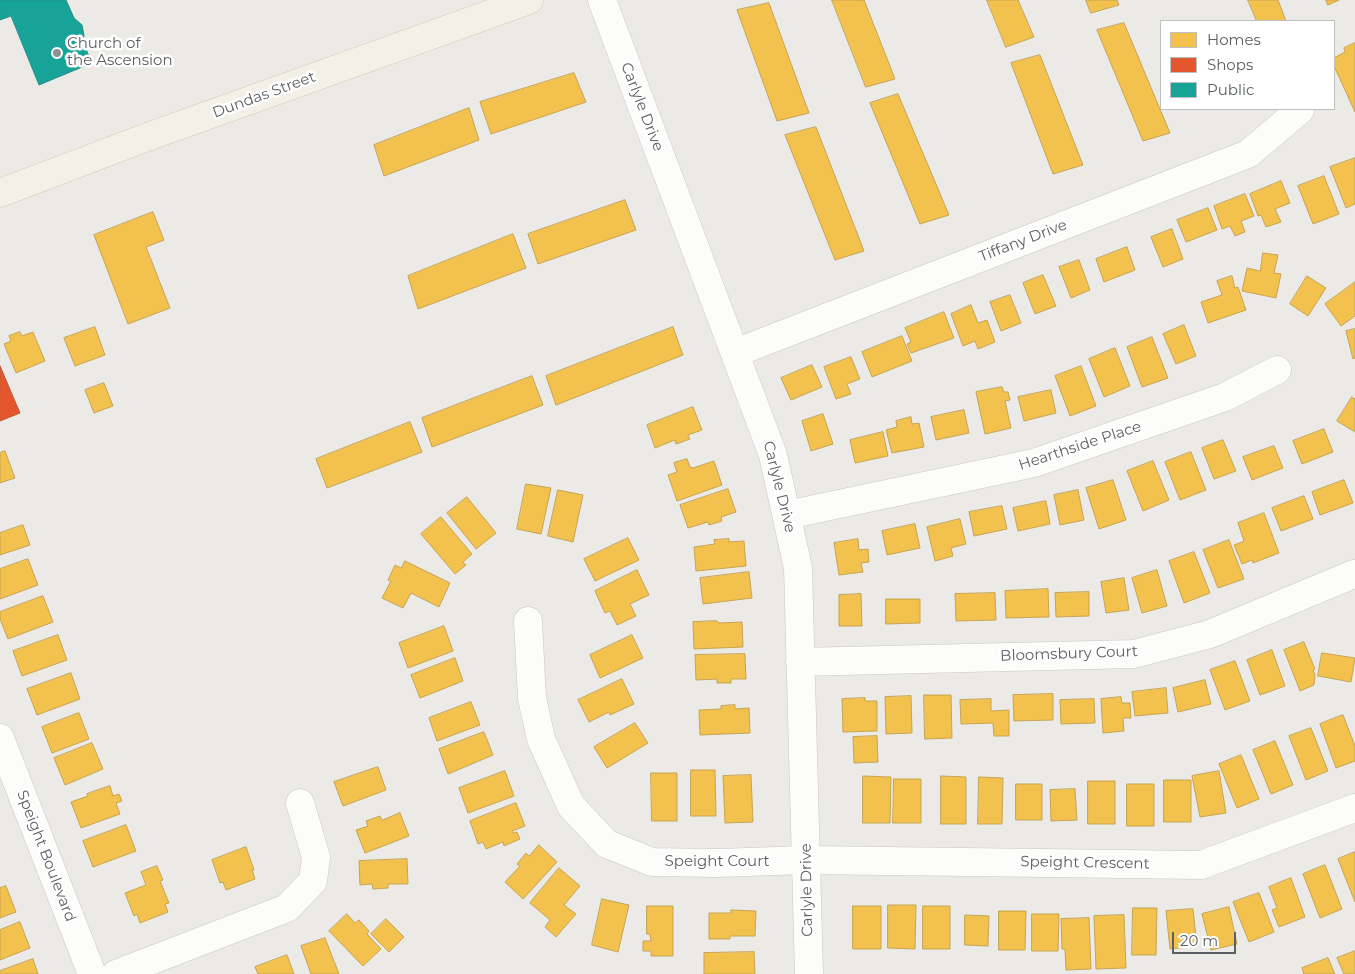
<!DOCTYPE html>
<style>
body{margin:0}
#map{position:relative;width:1355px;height:974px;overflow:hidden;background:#eceae6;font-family:Montserrat,sans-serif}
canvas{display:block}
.legend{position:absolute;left:1160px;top:20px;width:175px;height:90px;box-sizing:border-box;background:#fff;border:1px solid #bdbfc1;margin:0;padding:6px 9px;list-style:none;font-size:15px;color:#5b6064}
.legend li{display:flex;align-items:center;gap:10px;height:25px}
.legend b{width:25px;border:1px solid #bdbfc1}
.scale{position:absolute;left:1172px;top:932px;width:64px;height:22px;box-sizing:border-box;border:2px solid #5b6064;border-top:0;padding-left:6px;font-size:15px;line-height:18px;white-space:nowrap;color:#5b6064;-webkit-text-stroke:4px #fff;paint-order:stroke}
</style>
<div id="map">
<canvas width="1355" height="974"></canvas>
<ul class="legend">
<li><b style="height:14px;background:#f2c14e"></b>Homes</li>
<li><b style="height:14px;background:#e4572e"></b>Shops</li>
<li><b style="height:14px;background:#17a398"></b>Public</li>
</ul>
<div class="scale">20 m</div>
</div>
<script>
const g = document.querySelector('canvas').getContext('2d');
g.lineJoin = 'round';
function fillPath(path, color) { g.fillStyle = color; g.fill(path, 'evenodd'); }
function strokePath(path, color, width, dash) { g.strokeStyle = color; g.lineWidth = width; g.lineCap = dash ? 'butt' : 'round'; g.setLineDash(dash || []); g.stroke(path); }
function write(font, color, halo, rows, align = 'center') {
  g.font = font + ' Montserrat,sans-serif'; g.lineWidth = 5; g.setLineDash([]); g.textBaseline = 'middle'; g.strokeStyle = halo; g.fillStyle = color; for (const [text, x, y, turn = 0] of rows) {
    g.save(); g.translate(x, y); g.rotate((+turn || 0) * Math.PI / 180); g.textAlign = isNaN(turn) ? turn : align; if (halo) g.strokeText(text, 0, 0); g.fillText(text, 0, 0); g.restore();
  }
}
const homes = new Path2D(`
 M 832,0 L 864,0 L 895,79 L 866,87 Z
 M 987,0 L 1018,0 L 1034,37 L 1006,47 Z
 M 1086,0 L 1117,0 L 1119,5 L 1091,13 Z
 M 1248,0 L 1278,0 L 1286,21 L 1257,21 Z
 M 1326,0 L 1339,0 L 1328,5 Z
 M 769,3 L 809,113 L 777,121 L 737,10 Z
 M 1124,23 L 1170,133 L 1143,141 L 1097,30 Z
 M 1355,43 L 1355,112 L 1334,66 L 1334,58 L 1345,52 L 1344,48 Z
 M 1040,55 L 1083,165 L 1053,174 L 1011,63 Z
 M 574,73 L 586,102 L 491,134 L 480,102 Z
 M 898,94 L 949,215 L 920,224 L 870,103 Z
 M 469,108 L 479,140 L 384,176 L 374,145 Z
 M 816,127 L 864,251 L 835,260 L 785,135 Z
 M 1355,158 L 1355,204 L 1346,208 L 1330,167 Z
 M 1324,176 L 1339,214 L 1313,224 L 1298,186 Z
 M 1281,181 L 1290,203 L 1275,209 L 1281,222 L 1266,227 L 1261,215 L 1258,216 L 1250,194 Z
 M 1245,194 L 1254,216 L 1241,221 L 1245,232 L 1235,236 L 1230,226 L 1222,229 L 1214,206 Z
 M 625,200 L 636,230 L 538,264 L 528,234 Z
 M 1208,208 L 1217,230 L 1186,242 L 1177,220 Z
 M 153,212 L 164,240 L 146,247 L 170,308 L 128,324 L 94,235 Z
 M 1172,229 L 1183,259 L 1163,267 L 1151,237 Z
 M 513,234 L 526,268 L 418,309 L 408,276 Z
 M 1127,247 L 1135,270 L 1104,282 L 1096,259 Z
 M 1263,253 L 1278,255 L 1274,273 L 1281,274 L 1276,298 L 1242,291 L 1247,268 L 1260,271 Z
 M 1079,260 L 1090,290 L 1071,298 L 1059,267 Z
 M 1043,275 L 1056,306 L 1035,314 L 1023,283 Z
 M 1232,276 L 1235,288 L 1238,287 L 1246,310 L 1208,323 L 1201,302 L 1222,295 L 1217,281 Z
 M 1307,276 L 1326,288 L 1308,316 L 1290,304 Z
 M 1355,282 L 1355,316 L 1341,326 L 1325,304 Z
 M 1010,295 L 1021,323 L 1001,331 L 990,302 Z
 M 971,305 L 978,323 L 987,320 L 995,342 L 978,349 L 975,341 L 963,346 L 951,314 Z
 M 944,312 L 954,338 L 911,353 L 907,344 L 911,342 L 905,328 Z
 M 1184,325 L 1196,356 L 1176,364 L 1163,334 Z
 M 95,327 L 105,355 L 75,366 L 64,338 Z
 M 673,327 L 683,355 L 556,405 L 546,376 Z
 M 1355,329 L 1355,358 L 1353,359 L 1346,331 Z
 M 20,332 L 22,336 L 33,332 L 45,361 L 16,373 L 4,344 L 11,341 L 9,336 Z
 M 902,336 L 912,361 L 872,377 L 862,352 Z
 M 1152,337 L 1168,378 L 1142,387 L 1127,347 Z
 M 1115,348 L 1130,386 L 1104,397 L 1089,359 Z
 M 851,357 L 860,379 L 847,384 L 851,394 L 836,399 L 824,367 Z
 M 812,365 L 822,387 L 791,400 L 781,378 Z
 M 1081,366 L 1096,406 L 1070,416 L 1055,376 Z
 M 532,376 L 543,405 L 432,447 L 422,418 Z
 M 104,383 L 113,406 L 94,413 L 85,390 Z
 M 1002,387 L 1004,392 L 1008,392 L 1010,400 L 1005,401 L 1011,428 L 985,434 L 976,392 Z
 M 1051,390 L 1056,413 L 1024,421 L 1018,397 Z
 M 1352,397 L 1355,399 L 1355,432 L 1337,421 Z
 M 693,407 L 702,430 L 688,435 L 690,439 L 676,444 L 675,440 L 655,448 L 647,425 Z
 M 964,410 L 969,433 L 936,440 L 931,417 Z
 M 823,414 L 833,444 L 811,451 L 802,421 Z
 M 911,417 L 912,424 L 919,423 L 924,447 L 892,453 L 886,430 L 897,427 L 896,421 Z
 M 410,422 L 422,452 L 327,488 L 316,459 Z
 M 1324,429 L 1333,452 L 1302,464 L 1293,441 Z
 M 883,432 L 888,456 L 855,463 L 850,440 Z
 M 1223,440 L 1236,471 L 1214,479 L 1202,448 Z
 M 1274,446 L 1283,468 L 1252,480 L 1243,457 Z
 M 5,451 L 15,478 L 0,483 L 0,453 Z
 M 1191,452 L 1206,490 L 1180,500 L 1165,462 Z
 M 687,459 L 690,467 L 693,468 L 714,461 L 722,485 L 677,501 L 668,475 L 677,472 L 674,463 Z
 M 1153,461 L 1169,500 L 1143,511 L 1127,471 Z
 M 1113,480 L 1126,520 L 1099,529 L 1086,488 Z
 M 1344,480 L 1353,503 L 1320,515 L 1312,492 Z
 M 526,484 L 551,488 L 541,534 L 517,529 Z
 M 728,489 L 736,512 L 721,517 L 722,521 L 709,525 L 708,522 L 688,528 L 680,505 Z
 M 558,490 L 583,495 L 573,542 L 548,536 Z
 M 1078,490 L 1084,520 L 1060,525 L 1054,495 Z
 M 1304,496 L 1313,519 L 1281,531 L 1272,508 Z
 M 467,497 L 496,533 L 476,549 L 447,513 Z
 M 1046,501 L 1050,524 L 1018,531 L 1013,508 Z
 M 1002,506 L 1007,529 L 974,536 L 969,512 Z
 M 1264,513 L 1279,553 L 1253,563 L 1252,560 L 1242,564 L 1234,545 L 1244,541 L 1238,523 Z
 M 441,517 L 472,554 L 463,562 L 466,565 L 455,574 L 421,534 Z
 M 960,519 L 966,544 L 951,548 L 953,556 L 935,561 L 927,527 Z
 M 915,524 L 920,548 L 887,555 L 882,531 Z
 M 23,525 L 30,545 L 0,555 L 0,533 Z
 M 628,538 L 639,560 L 595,581 L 584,559 Z
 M 729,539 L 729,542 L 744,541 L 746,566 L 696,571 L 694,547 L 715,544 L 714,540 Z
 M 858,539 L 859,550 L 868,549 L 869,562 L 861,563 L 863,572 L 839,575 L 834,543 Z
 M 1229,540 L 1244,579 L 1218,588 L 1203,550 Z
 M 1194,552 L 1210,593 L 1184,603 L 1169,561 Z
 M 28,559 L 38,585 L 0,599 L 0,569 Z
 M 405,561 L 450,583 L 439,607 L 411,593 L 403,608 L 382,598 L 391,581 L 388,580 L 395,565 L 401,568 Z
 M 637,570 L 649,595 L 630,604 L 636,616 L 617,625 L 610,611 L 605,613 L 595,591 Z
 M 1157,570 L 1167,606 L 1142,613 L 1132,578 Z
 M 749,572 L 752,598 L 703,604 L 700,578 Z
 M 1124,578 L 1129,610 L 1106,613 L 1101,582 Z
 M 1048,589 L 1049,617 L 1006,618 L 1005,591 Z
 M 1089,592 L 1089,616 L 1056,617 L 1055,593 Z
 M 995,593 L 996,620 L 956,621 L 955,594 Z
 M 861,594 L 862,626 L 839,626 L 839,595 Z
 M 43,596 L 53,622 L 8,639 L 0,619 L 0,612 Z
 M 886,599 L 920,599 L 920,623 L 886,624 Z
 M 717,621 L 719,623 L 742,622 L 743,647 L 694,649 L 693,622 Z
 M 444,626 L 453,651 L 408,668 L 399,643 Z
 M 58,635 L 67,660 L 22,676 L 13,651 Z
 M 632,635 L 643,658 L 600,678 L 590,655 Z
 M 1304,642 L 1315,669 L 1313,670 L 1315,675 L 1314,685 L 1300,691 L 1284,650 Z
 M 1272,650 L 1285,686 L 1260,695 L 1247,660 Z
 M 1322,653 L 1355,658 L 1351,682 L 1318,676 Z
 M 745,654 L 746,679 L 731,679 L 731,683 L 717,683 L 717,679 L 696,680 L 695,655 Z
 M 455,658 L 463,681 L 420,698 L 411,675 Z
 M 1235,661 L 1250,701 L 1225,710 L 1210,670 Z
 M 71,673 L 80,699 L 37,715 L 27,689 Z
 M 622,679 L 634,704 L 610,715 L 609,712 L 589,722 L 578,700 Z
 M 1205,680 L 1211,704 L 1178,712 L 1173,688 Z
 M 1166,688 L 1168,713 L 1135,716 L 1132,692 Z
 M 1053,694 L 1053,720 L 1014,721 L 1013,695 Z
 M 924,695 L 951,695 L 952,738 L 925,739 Z
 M 911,696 L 912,733 L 886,734 L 885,697 Z
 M 1121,697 L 1122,703 L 1130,703 L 1131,718 L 1123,718 L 1124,731 L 1103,733 L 1101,699 Z
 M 865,698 L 865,701 L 877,701 L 877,731 L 843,732 L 842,699 Z
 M 991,699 L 991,711 L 1009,710 L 1009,736 L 994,736 L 993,723 L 961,724 L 960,700 Z
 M 1094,699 L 1095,723 L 1061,724 L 1060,700 Z
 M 471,702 L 480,725 L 437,741 L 429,718 Z
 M 735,705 L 735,709 L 749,708 L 750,733 L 700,735 L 699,710 L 721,709 L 721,706 Z
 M 79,713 L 89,739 L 52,753 L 42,727 Z
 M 1343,715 L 1355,746 L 1355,761 L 1336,768 L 1320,724 Z
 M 635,723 L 648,743 L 607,768 L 594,747 Z
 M 1311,728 L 1328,771 L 1306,780 L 1289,736 Z
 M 484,732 L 493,755 L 448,774 L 439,749 Z
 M 877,736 L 878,762 L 854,763 L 853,737 Z
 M 1275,741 L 1293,785 L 1271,794 L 1253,750 Z
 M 92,743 L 103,769 L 65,785 L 54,758 Z
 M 1241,755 L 1259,799 L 1237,808 L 1219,764 Z
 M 378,767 L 386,790 L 343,806 L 334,782 Z
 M 691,770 L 715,770 L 716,816 L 691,816 Z
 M 505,771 L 514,796 L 468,813 L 459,788 Z
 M 1219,771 L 1226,813 L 1200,817 L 1192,776 Z
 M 651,773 L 677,773 L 677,821 L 652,821 Z
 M 751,775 L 753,822 L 725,823 L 723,776 Z
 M 863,776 L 891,777 L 890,823 L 863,823 Z
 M 941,776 L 966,777 L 966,824 L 941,824 Z
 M 979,777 L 1003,778 L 1002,824 L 978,824 Z
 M 894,779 L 921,779 L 921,823 L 893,823 Z
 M 1164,780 L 1191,780 L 1191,822 L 1164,822 Z
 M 1088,781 L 1115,781 L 1115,824 L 1088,824 Z
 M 1016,784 L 1042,784 L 1042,820 L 1016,820 Z
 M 1127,784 L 1154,784 L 1154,826 L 1127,826 Z
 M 110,786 L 113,796 L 119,794 L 122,801 L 116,803 L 120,814 L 81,828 L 71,802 L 88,796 L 87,794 Z
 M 1075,789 L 1077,820 L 1051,821 L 1050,790 Z
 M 516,803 L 525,826 L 512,831 L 513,833 L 517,832 L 520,839 L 504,846 L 503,842 L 486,849 L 483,842 L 478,844 L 470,821 Z
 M 400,813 L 409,836 L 365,853 L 356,830 L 368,826 L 366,821 L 380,816 L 382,820 Z
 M 126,825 L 136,851 L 93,867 L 83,841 Z
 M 539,845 L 557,862 L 523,899 L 505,882 L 520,866 L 517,864 L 526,853 L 529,856 Z
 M 246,847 L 254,870 L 252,870 L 255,879 L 226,890 L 223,882 L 220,883 L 212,860 Z
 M 1355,852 L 1355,902 L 1338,859 Z
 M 407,859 L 408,884 L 388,884 L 388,888 L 373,889 L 372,884 L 360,885 L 359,861 Z
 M 1325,865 L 1342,909 L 1320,918 L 1303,874 Z
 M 157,866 L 163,880 L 160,881 L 169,903 L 165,904 L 168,912 L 140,923 L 137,914 L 134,916 L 125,893 L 146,885 L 141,872 Z
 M 559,868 L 580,886 L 564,905 L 576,914 L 556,937 L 545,927 L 550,920 L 530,903 Z
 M 1291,878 L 1305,917 L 1279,927 L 1272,910 L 1277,908 L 1269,887 Z
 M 6,886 L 16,912 L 0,918 L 0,888 Z
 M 1259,893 L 1274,932 L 1249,942 L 1233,902 Z
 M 602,899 L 629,905 L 618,952 L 592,945 Z
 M 888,905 L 916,905 L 915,949 L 888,948 Z
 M 647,906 L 673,906 L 673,956 L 651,956 L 651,951 L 643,951 L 643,941 L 651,941 L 650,934 L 647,934 Z
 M 853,906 L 881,906 L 881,949 L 853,949 Z
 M 923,906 L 950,906 L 950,949 L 923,949 Z
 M 1229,907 L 1237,944 L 1211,950 L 1202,914 Z
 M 1133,908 L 1157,908 L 1156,955 L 1132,955 Z
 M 1193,909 L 1197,946 L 1170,949 L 1166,911 Z
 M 731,910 L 756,911 L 755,936 L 730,936 L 730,939 L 709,939 L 709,913 L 731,913 Z
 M 999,911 L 1026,911 L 1025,950 L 999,950 Z
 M 347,914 L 355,923 L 359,920 L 369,931 L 367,934 L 381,949 L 363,966 L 329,931 Z
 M 1032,914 L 1059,914 L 1058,951 L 1032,951 Z
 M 965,915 L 989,916 L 988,946 L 965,945 Z
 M 1124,915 L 1126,968 L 1096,969 L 1094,916 Z
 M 1089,918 L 1091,969 L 1066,970 L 1065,949 L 1062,949 L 1061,919 Z
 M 386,919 L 404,937 L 389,952 L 371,934 Z
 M 20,922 L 30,948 L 0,960 L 0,930 Z
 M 325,938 L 339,974 L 311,974 L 301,946 Z
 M 1355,951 L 1355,974 L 1344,974 L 1337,958 Z
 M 754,952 L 755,974 L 704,974 L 704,953 Z
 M 287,955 L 294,974 L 258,974 L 255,967 Z
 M 1328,958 L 1335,974 L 1304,974 L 1302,968 Z
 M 33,959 L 38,974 L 0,974 L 0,971 Z`);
fillPath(homes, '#f2c14e');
strokePath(homes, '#c5a455', 1);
const shops = new Path2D(`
 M 0,366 L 20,413 L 0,421 Z`);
fillPath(shops, '#e4572e');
strokePath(shops, '#bb5a3e', 1);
const public = new Path2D(`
 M 0,0 L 66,0 L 74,18 L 82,25 L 84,35 L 83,42 L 92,63 L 39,85 L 11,16 L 0,20 Z`);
fillPath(public, '#17a398');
strokePath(public, '#2b8f88', 1);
const minor = new Path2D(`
 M 602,0 L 773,455 L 798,568 L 809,974
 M 735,353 L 1248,154 L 1300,110
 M 787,515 L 1034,463 L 1225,397 L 1277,370
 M 528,621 L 532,698 L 541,739 L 571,806 L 607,844 L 652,862 L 718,863 L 806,860 L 1201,865 L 1355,808
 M 800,662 L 1134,654 L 1210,634 L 1354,574
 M 0,738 L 92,974
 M 116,974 L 287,908 L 313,881 L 316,857 L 300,803`);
const major = new Path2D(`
 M 0,193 L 150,136 L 529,0`);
strokePath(minor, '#c7c7c6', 29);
strokePath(major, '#d5c9b2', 29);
strokePath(minor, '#fcfcfb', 28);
strokePath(major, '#f3f0e7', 28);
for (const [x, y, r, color] of [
 [57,53,5,"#8e9092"]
]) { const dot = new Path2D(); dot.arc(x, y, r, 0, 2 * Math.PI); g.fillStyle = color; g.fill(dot); strokePath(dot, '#fff', 2); }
write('15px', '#5b6064', '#fff', [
 ["Church of",67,44],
 ["the Ascension",67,61]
], 'left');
write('15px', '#5b6064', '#fff', [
 ["Dundas Street",264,95,-20],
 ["Carlyle Drive",642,107,69],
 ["Tiffany Drive",1023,241,-21],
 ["Hearthside Place",1080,446,-18],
 ["Carlyle Drive",779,487,76],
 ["Bloomsbury Court",1069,654,-2],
 ["Speight Boulevard",46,856,69],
 ["Speight Court",717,862],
 ["Speight Crescent",1085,863,1],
 ["Carlyle Drive",807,890,-91]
]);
</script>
